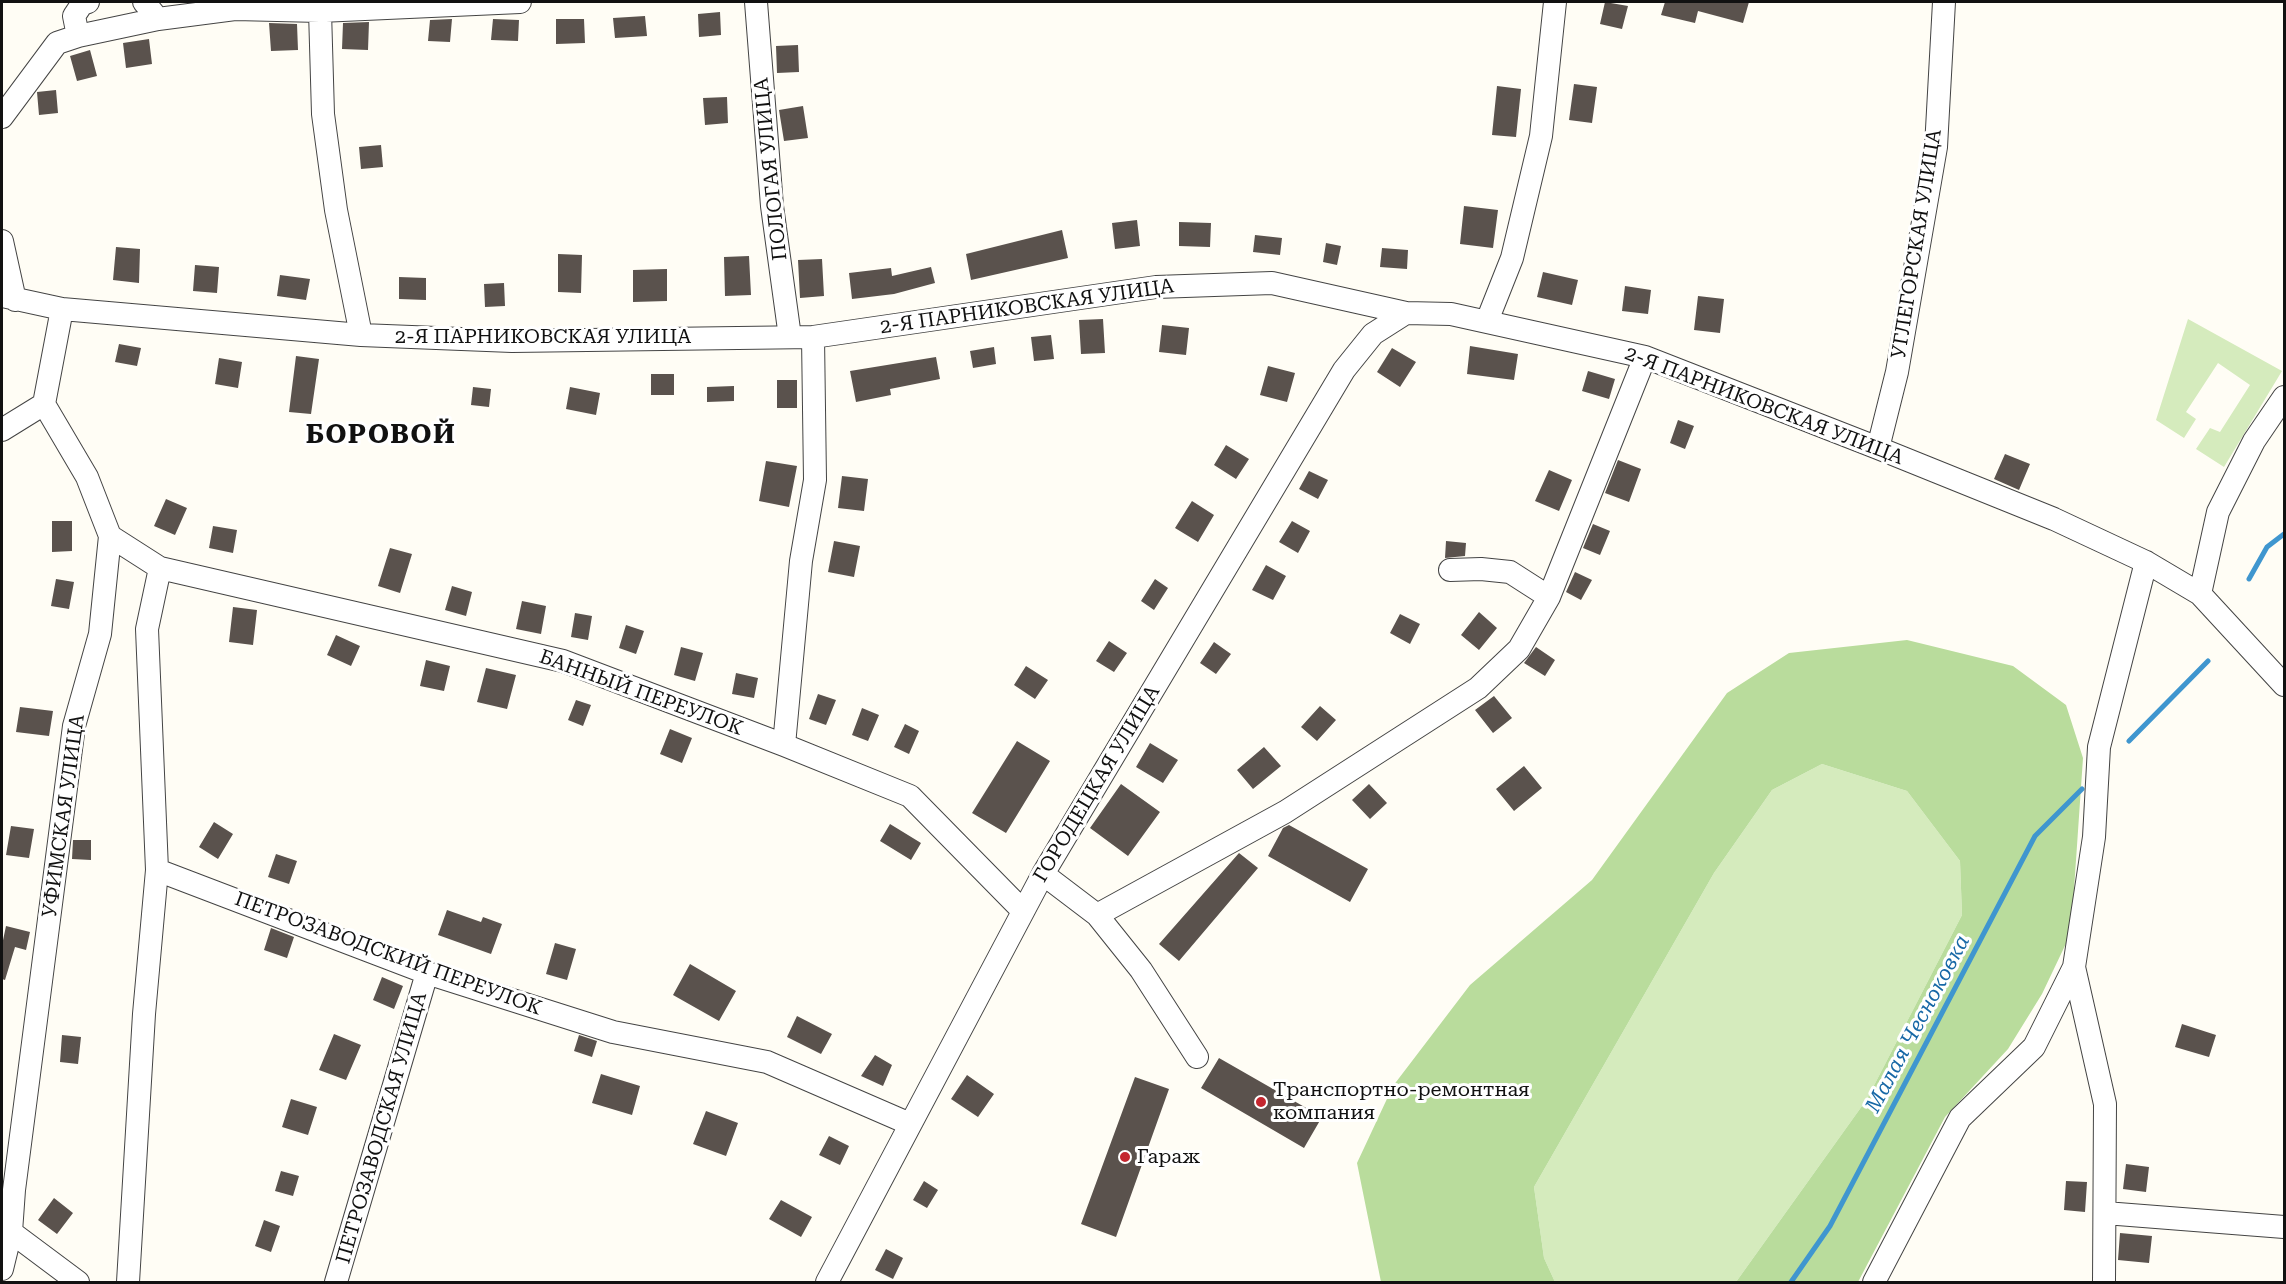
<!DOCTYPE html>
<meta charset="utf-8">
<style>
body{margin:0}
#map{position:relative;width:2286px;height:1284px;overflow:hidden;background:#fffdf5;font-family:"Roboto Serif",serif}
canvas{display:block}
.frame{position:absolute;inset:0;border:3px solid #111;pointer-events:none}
</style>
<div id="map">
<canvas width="2286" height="1284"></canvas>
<div class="frame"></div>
</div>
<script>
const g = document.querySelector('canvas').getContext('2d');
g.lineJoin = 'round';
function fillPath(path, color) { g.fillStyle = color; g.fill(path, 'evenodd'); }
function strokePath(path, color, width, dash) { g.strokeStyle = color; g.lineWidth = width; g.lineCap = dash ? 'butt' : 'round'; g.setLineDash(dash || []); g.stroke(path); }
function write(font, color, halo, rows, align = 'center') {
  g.font = font + ' "Roboto Serif",serif'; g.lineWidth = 6; g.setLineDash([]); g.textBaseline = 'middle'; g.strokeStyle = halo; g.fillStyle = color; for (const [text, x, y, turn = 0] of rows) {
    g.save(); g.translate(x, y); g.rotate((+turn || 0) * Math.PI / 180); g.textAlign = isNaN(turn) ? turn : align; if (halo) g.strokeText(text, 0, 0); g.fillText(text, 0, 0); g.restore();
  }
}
fillPath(new Path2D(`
 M 2188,319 L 2282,371 L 2224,467 L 2196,449 L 2210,428 L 2220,432 L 2250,385 L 2218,363 L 2186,412 L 2196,419 L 2184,438 L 2156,420 Z
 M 1822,764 L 1907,791 L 1960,861 L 1962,915 L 1867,1099 L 1736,1282 L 1555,1282 L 1544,1258 L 1534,1187 L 1714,873 L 1772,790 Z`), '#d5ebbd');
fillPath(new Path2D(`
 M 1907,640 L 2013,666 L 2066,705 L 2083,758 L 2071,933 L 2042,994 L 2008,1049 L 1945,1117 L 1858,1282 L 1736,1282 L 1867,1099 L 1962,915 L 1960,861 L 1907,791 L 1822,764 L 1772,790 L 1714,873 L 1534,1187 L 1544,1258 L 1555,1282 L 1381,1282 L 1357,1163 L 1393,1086 L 1470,985 L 1592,880 L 1727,693 L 1789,653 Z`), '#b9dc9c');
strokePath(new Path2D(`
 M 2249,579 L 2267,547 L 2284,534
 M 2129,741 L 2208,661
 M 1791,1282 L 1830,1226 L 2035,836 L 2082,789`), '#3f96cf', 5);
fillPath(new Path2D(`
 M 1605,2 L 1628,6 L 1622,29 L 1600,24 Z
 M 1665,2 L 1749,2 L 1743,23 L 1698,11 L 1695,23 L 1661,15 Z
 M 720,12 L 721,35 L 699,37 L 698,14 Z
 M 645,16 L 647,36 L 615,38 L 613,18 Z
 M 452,19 L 450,42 L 428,41 L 430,20 Z
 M 493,19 L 519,20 L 518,41 L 491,40 Z
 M 556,19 L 584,19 L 585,43 L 556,44 Z
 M 369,22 L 368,50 L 342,49 L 343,23 Z
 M 269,23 L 297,24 L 298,50 L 271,51 Z
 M 149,39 L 152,64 L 126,68 L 123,43 Z
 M 798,45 L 799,72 L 777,73 L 776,46 Z
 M 90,50 L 97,76 L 77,81 L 70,56 Z
 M 1574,84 L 1597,87 L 1592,123 L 1569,120 Z
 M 1497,86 L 1521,89 L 1516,137 L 1492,135 Z
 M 56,90 L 58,113 L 39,115 L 37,92 Z
 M 727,97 L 728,123 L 705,125 L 703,98 Z
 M 803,106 L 808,138 L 784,141 L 779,110 Z
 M 381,145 L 383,167 L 361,169 L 359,147 Z
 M 1464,206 L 1498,210 L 1493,248 L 1460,244 Z
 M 1137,220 L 1140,246 L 1115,249 L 1112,223 Z
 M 1179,222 L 1211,223 L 1210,247 L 1179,246 Z
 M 1062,230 L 1068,258 L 971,280 L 966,254 Z
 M 1255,235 L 1282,238 L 1280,255 L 1253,252 Z
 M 1326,243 L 1341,246 L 1337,265 L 1323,262 Z
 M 116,247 L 140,249 L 139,283 L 113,280 Z
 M 1382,248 L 1408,250 L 1407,269 L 1380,267 Z
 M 558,254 L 582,255 L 581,293 L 558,292 Z
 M 749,256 L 751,295 L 725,296 L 724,257 Z
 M 822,259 L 824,296 L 800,298 L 798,260 Z
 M 195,265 L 219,267 L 217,293 L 193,291 Z
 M 931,267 L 935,283 L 894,294 L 852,299 L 849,273 L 891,268 L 892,276 Z
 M 667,269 L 667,301 L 633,302 L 633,270 Z
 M 1543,272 L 1578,280 L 1572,305 L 1537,297 Z
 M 280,275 L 310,279 L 306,300 L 277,296 Z
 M 399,277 L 426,278 L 426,300 L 399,299 Z
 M 504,283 L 505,306 L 485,307 L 484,284 Z
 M 1625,286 L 1651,290 L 1648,314 L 1622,311 Z
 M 1698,296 L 1724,299 L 1720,333 L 1694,330 Z
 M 1103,319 L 1105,353 L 1081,354 L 1079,320 Z
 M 1162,325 L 1189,328 L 1186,355 L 1159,352 Z
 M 1051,335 L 1054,359 L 1034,361 L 1031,337 Z
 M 119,344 L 141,348 L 137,366 L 115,362 Z
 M 1470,346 L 1518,354 L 1514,380 L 1467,374 Z
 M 994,347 L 996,364 L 973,368 L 970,351 Z
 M 1392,348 L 1416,362 L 1400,387 L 1377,372 Z
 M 296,356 L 319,359 L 311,414 L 289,412 Z
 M 936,357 L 940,379 L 890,389 L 891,395 L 856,402 L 850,371 Z
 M 219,358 L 242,362 L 238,388 L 215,384 Z
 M 1268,366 L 1295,373 L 1287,402 L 1260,395 Z
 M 1588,371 L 1615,379 L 1609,399 L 1582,391 Z
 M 651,374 L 674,374 L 674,395 L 651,395 Z
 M 777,380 L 797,380 L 797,408 L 777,408 Z
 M 734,386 L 734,401 L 707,402 L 707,387 Z
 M 473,387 L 491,389 L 489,407 L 471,405 Z
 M 570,387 L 600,393 L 596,415 L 566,409 Z
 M 1678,420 L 1694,426 L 1685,449 L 1670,443 Z
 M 1226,445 L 1249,459 L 1236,479 L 1214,465 Z
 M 2005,454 L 2030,464 L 2019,490 L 1994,479 Z
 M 1618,460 L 1641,469 L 1629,502 L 1605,493 Z
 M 766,461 L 797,466 L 789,507 L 759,501 Z
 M 1549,470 L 1572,480 L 1559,511 L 1535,501 Z
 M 1309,471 L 1328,480 L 1318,499 L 1299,489 Z
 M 842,476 L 868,479 L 864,511 L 838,508 Z
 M 166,499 L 187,508 L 175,535 L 154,526 Z
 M 1192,501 L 1214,515 L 1198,542 L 1175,528 Z
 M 52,521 L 72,521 L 72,551 L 52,552 Z
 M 1292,521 L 1310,531 L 1298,553 L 1279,542 Z
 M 1593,524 L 1610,531 L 1600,555 L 1583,548 Z
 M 213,526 L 237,530 L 233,553 L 209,548 Z
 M 834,541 L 860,546 L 854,577 L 828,572 Z
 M 1446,541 L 1466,543 L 1465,556 L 1445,558 Z
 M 390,548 L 412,554 L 400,593 L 378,586 Z
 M 1266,565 L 1286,576 L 1273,600 L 1252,590 Z
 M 1575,572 L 1592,580 L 1581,600 L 1566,592 Z
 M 56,579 L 74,582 L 69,609 L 51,606 Z
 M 1155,579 L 1168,588 L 1154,610 L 1141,601 Z
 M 452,586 L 472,592 L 466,616 L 445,610 Z
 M 522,601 L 546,606 L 541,634 L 516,629 Z
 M 233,607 L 257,610 L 253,645 L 229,642 Z
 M 1479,612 L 1497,628 L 1479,650 L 1461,635 Z
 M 575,613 L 592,616 L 588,640 L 571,637 Z
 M 1400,614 L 1420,624 L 1410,644 L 1390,633 Z
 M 626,625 L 644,631 L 636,654 L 619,648 Z
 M 336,635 L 360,646 L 351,666 L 327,655 Z
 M 1109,641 L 1127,653 L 1114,672 L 1096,661 Z
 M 1214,642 L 1231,654 L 1216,674 L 1200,663 Z
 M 681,647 L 703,653 L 695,681 L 674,675 Z
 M 1536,647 L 1555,660 L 1545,676 L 1524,663 Z
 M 426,660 L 450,666 L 444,691 L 420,686 Z
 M 1026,666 L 1048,680 L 1035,699 L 1014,685 Z
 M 486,668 L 516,675 L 507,709 L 477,702 Z
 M 736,673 L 758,678 L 754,698 L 732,694 Z
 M 818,694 L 836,700 L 826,725 L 809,719 Z
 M 1494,696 L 1512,718 L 1493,733 L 1475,710 Z
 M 576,700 L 591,705 L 583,726 L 568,720 Z
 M 1320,706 L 1336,720 L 1317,741 L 1301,727 Z
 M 20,707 L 53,711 L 49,736 L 16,732 Z
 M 862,708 L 879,715 L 868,741 L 852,735 Z
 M 905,724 L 919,731 L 909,754 L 894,747 Z
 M 670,729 L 692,738 L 682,763 L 660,754 Z
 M 1017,741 L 1050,761 L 1006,833 L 972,813 Z
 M 1150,743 L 1178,760 L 1163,783 L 1136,767 Z
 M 1264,747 L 1281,766 L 1253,789 L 1237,770 Z
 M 1524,766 L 1542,788 L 1514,811 L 1496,789 Z
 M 1121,784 L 1160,812 L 1128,856 L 1090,828 Z
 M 1369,784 L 1387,803 L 1370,819 L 1352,800 Z
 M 214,822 L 233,834 L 218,859 L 199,847 Z
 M 890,824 L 921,843 L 911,860 L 880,841 Z
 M 1289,825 L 1368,869 L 1350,902 L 1268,856 L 1283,828 Z
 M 11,826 L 34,829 L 29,858 L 6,855 Z
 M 73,840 L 91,840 L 91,860 L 72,859 Z
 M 1239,853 L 1258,868 L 1179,961 L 1159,944 Z
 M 276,854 L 297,861 L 289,884 L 268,877 Z
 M 447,910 L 481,922 L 483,917 L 502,924 L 491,954 L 438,935 Z
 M 6,926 L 30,932 L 26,950 L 15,947 L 5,980 L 2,979 L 2,945 Z
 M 271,928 L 294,937 L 287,958 L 264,950 Z
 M 555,943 L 576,949 L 567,980 L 546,974 Z
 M 690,964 L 736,991 L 719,1021 L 673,995 Z
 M 382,977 L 403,986 L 394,1009 L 373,1000 Z
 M 797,1016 L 832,1034 L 821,1054 L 787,1037 Z
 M 2182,1024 L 2216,1035 L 2209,1057 L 2175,1047 Z
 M 334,1034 L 361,1045 L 346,1080 L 319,1070 Z
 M 62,1035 L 81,1037 L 78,1064 L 60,1062 Z
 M 579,1035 L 597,1041 L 592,1057 L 574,1051 Z
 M 875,1055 L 892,1065 L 883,1086 L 861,1076 Z
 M 1219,1058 L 1322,1117 L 1304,1148 L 1201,1088 Z
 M 601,1074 L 640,1086 L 632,1115 L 592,1103 Z
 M 967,1075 L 994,1094 L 978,1117 L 951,1099 Z
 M 1135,1077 L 1169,1089 L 1116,1237 L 1081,1224 Z
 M 291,1099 L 317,1107 L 308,1135 L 282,1127 Z
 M 706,1111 L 738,1123 L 726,1156 L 693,1144 Z
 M 829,1136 L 849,1146 L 840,1165 L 819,1155 Z
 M 2126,1164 L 2149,1167 L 2146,1192 L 2123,1189 Z
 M 281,1171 L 299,1176 L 293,1196 L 275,1191 Z
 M 924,1181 L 938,1190 L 927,1208 L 913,1200 Z
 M 2066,1181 L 2087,1182 L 2085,1212 L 2064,1210 Z
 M 54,1198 L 73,1213 L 57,1234 L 38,1220 Z
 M 781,1200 L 812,1217 L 801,1237 L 769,1219 Z
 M 264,1220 L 280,1226 L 271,1252 L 255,1246 Z
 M 2120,1233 L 2152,1236 L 2149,1263 L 2118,1260 Z
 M 886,1249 L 903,1258 L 893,1279 L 875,1270 Z`), '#5a524d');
const minor = new Path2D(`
 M 144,2 L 158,19
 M 756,2 L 772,206 L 790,337
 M 320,11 L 323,114 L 336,210 L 361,335
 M 78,36 L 74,16 L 82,4 L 88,2
 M 2,117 L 57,43 L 78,36 L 158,19 L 235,9 L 320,11 L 520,2
 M 2,241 L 15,300
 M 2,296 L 62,309 L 361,335 L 512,341 L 813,337 L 1156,287 L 1272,283 L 1406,313 L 1451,314 L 1645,357 L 1878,448 L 2054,519 L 2146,562 L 2200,594 L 2284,685
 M 1487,321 L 1512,258 L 1541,136 L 1555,2
 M 2,430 L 44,404
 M 1878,448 L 1897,372 L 1936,147 L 1944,2
 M 110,536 L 160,568 L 563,661 L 784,745 L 910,796 L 1022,910
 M 160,568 L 147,629 L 157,870 L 427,973 L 613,1032 L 767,1062 L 910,1124
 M 1450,570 L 1481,569 L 1510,572 L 1549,597
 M 2200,594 L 2218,512 L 2254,441 L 2284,397
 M 784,745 L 801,561 L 815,480 L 813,337
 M 1043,874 L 1097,915 L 1285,812 L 1478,688 L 1519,649 L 1549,597 L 1645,357
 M 1097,915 L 1141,970 L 1197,1057
 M 2074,967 L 2105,1104 L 2104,1282
 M 2105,1213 L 2284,1227
 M 11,1232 L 78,1282
 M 2,1269 L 11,1232 L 14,1190 L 74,726 L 100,634 L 110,536 L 87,477 L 44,404 L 62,309
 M 128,1282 L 144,1014 L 157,870
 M 336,1282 L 427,973
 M 827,1282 L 1043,874 L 1344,370 L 1373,334 L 1406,313
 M 1874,1282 L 1960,1118 L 2034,1047 L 2074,967 L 2094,837 L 2099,747 L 2146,562`);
strokePath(minor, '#444', 24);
strokePath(minor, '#fff', 22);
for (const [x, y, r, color] of [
 [1261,1102,6,"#c4262e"],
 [1125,1157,6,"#c4262e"]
]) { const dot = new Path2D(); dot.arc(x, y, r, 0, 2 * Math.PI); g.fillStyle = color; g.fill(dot); strokePath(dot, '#fff', 2); }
write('20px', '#111', '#fff', [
 ["ПОЛОГАЯ УЛИЦА",771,169,-96],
 ["УГЛЕГОРСКАЯ УЛИЦА",1917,244,-81],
 ["2-Я ПАРНИКОВСКАЯ УЛИЦА",1027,307,-8],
 ["2-Я ПАРНИКОВСКАЯ УЛИЦА",543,337],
 ["2-Я ПАРНИКОВСКАЯ УЛИЦА",1764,406,21],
 ["БАННЫЙ ПЕРЕУЛОК",641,693,20],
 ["ГОРОДЕЦКАЯ УЛИЦА",1097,784,-59],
 ["УФИМСКАЯ УЛИЦА",64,816,-82],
 ["ПЕТРОЗАВОДСКИЙ ПЕРЕУЛОК",388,954,20],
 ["ПЕТРОЗАВОДСКАЯ УЛИЦА",382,1128,-74]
]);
write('20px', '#111', '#fff', [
 ["Транспортно-ремонтная",1273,1090],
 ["компания",1273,1113],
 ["Гараж",1137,1157]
], 'left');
write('italic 21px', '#1768a6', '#fff', [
 ["Малая Чесноковка",1918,1024,-62]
]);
g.letterSpacing = '1.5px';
write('bold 26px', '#111', '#fff', [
 ["БОРОВОЙ",381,435]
]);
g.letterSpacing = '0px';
</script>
